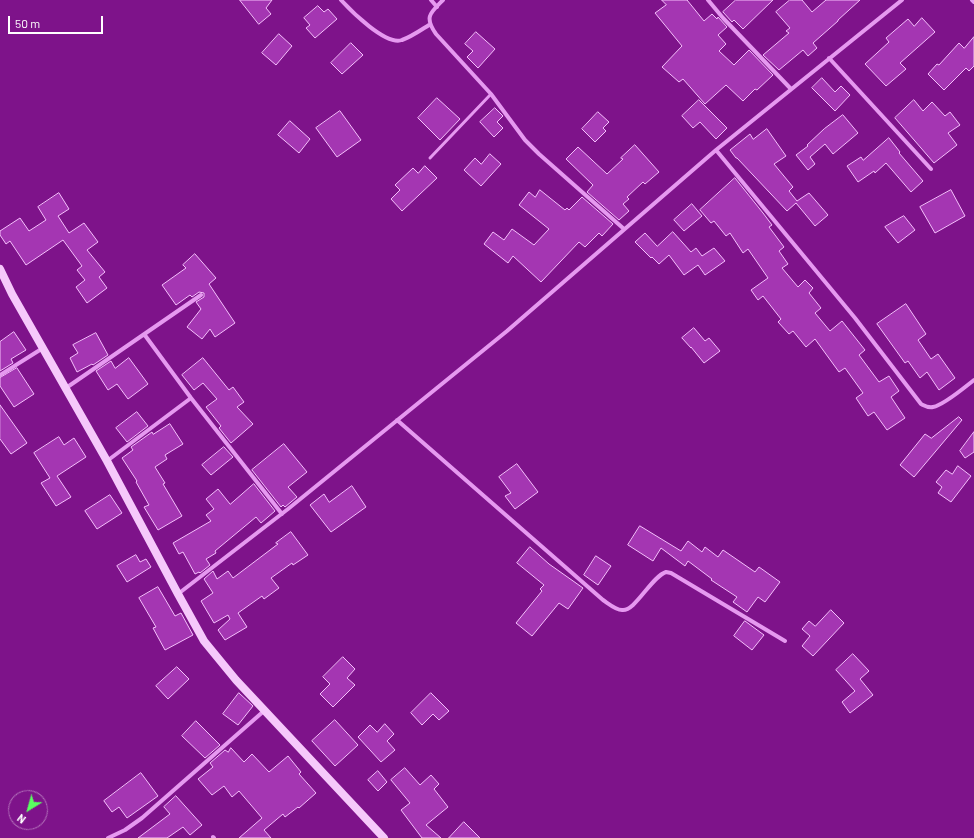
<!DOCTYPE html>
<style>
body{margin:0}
#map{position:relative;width:974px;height:838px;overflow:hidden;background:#7e138a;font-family:Barlow,sans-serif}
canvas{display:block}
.north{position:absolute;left:8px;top:790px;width:40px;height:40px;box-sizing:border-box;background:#7e138a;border:1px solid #b271b9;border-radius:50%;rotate:217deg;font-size:11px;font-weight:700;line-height:16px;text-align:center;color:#fff}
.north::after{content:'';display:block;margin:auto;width:14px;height:18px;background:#59ff60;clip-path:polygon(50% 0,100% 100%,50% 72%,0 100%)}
.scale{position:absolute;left:8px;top:16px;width:95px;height:18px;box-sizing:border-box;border:2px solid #fff;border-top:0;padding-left:5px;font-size:12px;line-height:14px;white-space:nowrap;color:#fff;-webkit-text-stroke:3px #7e138a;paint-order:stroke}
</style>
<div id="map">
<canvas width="974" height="838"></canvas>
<div class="north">N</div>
<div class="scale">50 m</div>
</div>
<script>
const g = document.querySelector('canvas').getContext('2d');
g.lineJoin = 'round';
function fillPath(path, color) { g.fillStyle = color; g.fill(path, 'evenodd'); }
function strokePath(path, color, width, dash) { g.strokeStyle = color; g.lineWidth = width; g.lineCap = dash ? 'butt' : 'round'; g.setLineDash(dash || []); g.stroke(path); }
const building = new Path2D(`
 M 240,0 L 272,0 L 266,8 L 271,14 L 259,24 Z
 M 662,0 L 687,0 L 704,21 L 712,14 L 717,19 L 718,17 L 727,27 L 718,35 L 726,44 L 719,51 L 734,65 L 749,50 L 773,75 L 757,90 L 755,89 L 743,101 L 726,85 L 705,104 L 683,79 L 679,82 L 662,67 L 682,46 L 655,13 L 666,5 Z
 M 736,0 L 773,0 L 743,29 L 734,20 L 732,22 L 723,12 Z
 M 790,0 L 802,0 L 812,12 L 826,0 L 860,0 L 838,20 L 838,21 L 813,43 L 817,48 L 808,56 L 803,50 L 779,70 L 763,55 L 789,33 L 786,31 L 790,28 L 776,12 Z
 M 318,6 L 324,12 L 328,9 L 337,19 L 315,38 L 306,28 L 310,25 L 304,18 Z
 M 922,18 L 935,32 L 900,63 L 906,69 L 886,86 L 865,64 L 889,42 L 886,38 L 908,19 L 914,26 Z
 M 476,32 L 495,49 L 478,68 L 467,57 L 473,51 L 465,44 Z
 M 279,34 L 292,46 L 276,65 L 262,53 Z
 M 974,37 L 974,66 L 969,71 L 966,68 L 944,90 L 928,74 L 937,64 L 939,65 L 959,43 L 964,48 Z
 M 351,43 L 363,55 L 342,74 L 331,63 Z
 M 822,78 L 835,92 L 841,86 L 850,95 L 835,111 L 812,88 Z
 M 437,98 L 460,119 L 440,140 L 418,118 Z
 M 699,100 L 727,128 L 716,139 L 700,122 L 693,128 L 682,116 Z
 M 914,100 L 923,111 L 932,102 L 945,116 L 950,112 L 960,125 L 948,133 L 957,145 L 934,163 L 895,118 Z
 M 495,108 L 503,116 L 497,122 L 503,128 L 494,137 L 480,122 Z
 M 340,111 L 361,140 L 337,157 L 316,128 Z
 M 598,112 L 609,122 L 603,128 L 606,131 L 595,142 L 582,129 Z
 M 843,115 L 858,133 L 833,154 L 825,144 L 810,157 L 815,164 L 808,170 L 796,155 L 808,146 L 807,145 L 824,129 Z
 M 290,121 L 310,139 L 299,153 L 278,135 Z
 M 767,129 L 786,156 L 774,164 L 793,187 L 789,191 L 797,201 L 809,193 L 828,215 L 815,226 L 796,203 L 787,211 L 737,158 L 736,158 L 730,150 L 750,134 L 753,139 Z
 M 889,138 L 900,152 L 899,153 L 923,181 L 911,192 L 886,163 L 875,173 L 874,171 L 858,182 L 847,166 L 861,157 L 863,160 Z
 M 635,145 L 659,172 L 645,184 L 643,182 L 627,197 L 629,199 L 623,204 L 629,211 L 619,220 L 587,192 L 593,185 L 566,159 L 578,147 L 607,174 L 623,159 L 621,158 Z
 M 490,154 L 501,164 L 481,186 L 464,170 L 475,158 L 481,164 Z
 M 425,166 L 437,178 L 402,211 L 391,199 L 400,190 L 395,185 L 413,168 L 418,173 Z
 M 735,178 L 763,213 L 772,225 L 769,227 L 784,247 L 779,251 L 788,264 L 782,268 L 798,287 L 805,280 L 813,288 L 809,293 L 821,308 L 815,313 L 830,331 L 842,321 L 865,350 L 859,355 L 879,382 L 889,376 L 899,391 L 891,397 L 905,418 L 887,430 L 874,412 L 868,416 L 856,398 L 863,393 L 845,368 L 839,372 L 815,339 L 806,347 L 793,331 L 789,334 L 778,322 L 781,319 L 763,296 L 758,300 L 751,290 L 768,278 L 748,249 L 743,253 L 730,233 L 726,236 L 714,221 L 711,223 L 700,210 Z
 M 540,190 L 565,210 L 567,208 L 569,210 L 582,197 L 613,224 L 602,236 L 599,233 L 585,247 L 579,242 L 541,282 L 513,256 L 508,263 L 484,244 L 493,232 L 504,240 L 512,229 L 534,245 L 549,229 L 519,205 L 529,192 L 535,197 Z
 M 951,190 L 965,216 L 935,233 L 920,207 Z
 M 59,193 L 69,209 L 58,216 L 69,233 L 84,223 L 98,242 L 87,250 L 105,272 L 99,277 L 107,288 L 87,303 L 76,287 L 85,280 L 77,270 L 82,266 L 63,240 L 26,265 L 10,241 L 6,244 L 0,235 L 0,231 L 20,218 L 29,231 L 46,220 L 38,207 Z
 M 692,204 L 702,216 L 684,231 L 674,220 Z
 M 904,216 L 915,230 L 898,243 L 885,227 Z
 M 673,232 L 691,252 L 696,248 L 702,256 L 714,248 L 725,261 L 705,275 L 698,265 L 684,275 L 669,255 L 659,264 L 652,257 L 651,258 L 635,242 L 645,233 L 657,246 Z
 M 195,254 L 216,278 L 209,284 L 235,323 L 215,337 L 210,329 L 202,339 L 187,327 L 201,309 L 196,302 L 204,297 L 204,293 L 199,292 L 192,297 L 190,295 L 176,305 L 162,285 L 186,268 L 183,265 Z
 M 906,304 L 926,334 L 918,340 L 931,359 L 938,354 L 955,378 L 939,390 L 927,372 L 920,378 L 908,361 L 905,363 L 877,324 Z
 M 694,328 L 705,341 L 709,338 L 720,351 L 704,363 L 691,347 L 691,348 L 682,338 Z
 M 14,332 L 26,350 L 11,359 L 13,363 L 0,371 L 0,342 Z
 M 96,333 L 108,355 L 93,365 L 92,364 L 77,372 L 70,358 L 78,353 L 73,345 Z
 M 129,358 L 148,384 L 128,399 L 117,384 L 108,390 L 96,371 L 111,361 L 115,368 Z
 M 203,358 L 229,390 L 233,387 L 244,402 L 237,407 L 253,424 L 231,443 L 219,428 L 221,426 L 206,407 L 217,399 L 203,383 L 194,390 L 182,375 Z
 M 17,368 L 34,394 L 14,407 L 0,386 L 0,378 Z
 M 0,405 L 27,443 L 11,454 L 0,439 Z
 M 137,412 L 148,426 L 127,442 L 116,428 Z
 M 959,417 L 962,420 L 914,477 L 900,465 L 925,434 L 931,438 Z
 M 170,424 L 183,444 L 165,455 L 167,459 L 155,467 L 165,483 L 163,484 L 182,516 L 158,530 L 144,507 L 149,505 L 136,482 L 137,481 L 122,458 L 133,450 L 131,447 L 152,432 L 153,434 Z
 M 974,432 L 974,452 L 965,458 L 960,451 Z
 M 59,437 L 64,445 L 74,438 L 86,457 L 57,476 L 71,497 L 56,506 L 41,483 L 50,478 L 34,453 Z
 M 284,444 L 307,472 L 288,487 L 297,497 L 285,507 L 283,505 L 281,507 L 252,470 Z
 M 224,447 L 233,457 L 211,475 L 202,465 Z
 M 517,464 L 538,492 L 515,509 L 505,496 L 511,493 L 499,477 Z
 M 958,466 L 971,476 L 951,502 L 938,493 L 942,487 L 936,482 L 946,470 L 952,474 Z
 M 254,484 L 275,511 L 261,523 L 256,517 L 215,551 L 216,553 L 206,559 L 210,565 L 200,573 L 199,572 L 195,574 L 183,552 L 179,554 L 173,543 L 211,521 L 206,515 L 214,509 L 206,499 L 218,489 L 230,504 Z
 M 352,486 L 366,507 L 331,532 L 310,505 L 324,494 L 329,502 Z
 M 110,495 L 122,513 L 97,529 L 85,511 Z
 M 640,526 L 681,551 L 688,541 L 702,552 L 705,547 L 718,557 L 723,550 L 755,572 L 759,567 L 780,582 L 765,602 L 758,597 L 747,612 L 733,602 L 737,597 L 711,580 L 712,579 L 688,561 L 685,566 L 661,548 L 653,561 L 628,545 Z
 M 291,532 L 308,555 L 293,565 L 292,563 L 271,578 L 279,588 L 264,599 L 262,596 L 238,613 L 247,627 L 225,640 L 218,630 L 230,619 L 228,615 L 214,623 L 201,601 L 213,593 L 204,579 L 213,571 L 217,579 L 228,571 L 233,578 L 278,544 L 276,543 Z
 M 530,547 L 549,564 L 583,588 L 568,609 L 559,603 L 532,636 L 516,623 L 542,591 L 540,589 L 544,585 L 517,563 Z
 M 136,555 L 140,562 L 146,559 L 151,567 L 127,582 L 117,566 Z
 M 596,556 L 611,566 L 598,585 L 584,575 Z
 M 158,587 L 175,616 L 181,613 L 193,635 L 165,650 L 153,628 L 156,627 L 139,598 Z
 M 831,610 L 844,623 L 813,656 L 802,646 L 810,636 L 802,629 L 809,621 L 815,626 Z
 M 745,621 L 764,635 L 752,650 L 734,636 Z
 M 853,654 L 869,671 L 860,679 L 873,695 L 850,713 L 842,702 L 855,691 L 836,670 Z
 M 343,657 L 355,669 L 347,678 L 355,685 L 333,707 L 320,694 L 330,684 L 323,677 Z
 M 177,667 L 189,679 L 168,699 L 156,686 Z
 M 239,693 L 253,706 L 238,725 L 223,714 Z
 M 431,693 L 449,711 L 439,720 L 433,714 L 422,725 L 411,713 Z
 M 335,720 L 358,745 L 335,766 L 312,741 Z
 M 196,721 L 220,745 L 205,758 L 182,736 Z
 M 385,724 L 394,734 L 387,741 L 395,750 L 381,762 L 358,737 L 370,725 L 377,732 Z
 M 231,748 L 244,762 L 252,754 L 269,772 L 288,756 L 301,772 L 299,774 L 316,793 L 299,808 L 298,807 L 285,817 L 283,814 L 264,830 L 271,838 L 239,838 L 262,818 L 239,791 L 232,797 L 224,786 L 212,795 L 198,779 L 213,767 L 210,763 L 225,750 L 228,752 Z
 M 405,768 L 420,785 L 431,775 L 439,784 L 434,789 L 448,807 L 426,825 L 441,838 L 422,838 L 401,810 L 410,803 L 391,780 Z
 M 378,771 L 387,782 L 378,791 L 368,780 Z
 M 141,773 L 158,796 L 127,818 L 119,807 L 112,812 L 104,801 Z
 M 176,796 L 202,825 L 190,835 L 183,827 L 167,838 L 138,838 L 170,814 L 164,807 Z
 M 464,822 L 480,838 L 449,838 Z`);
fillPath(building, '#a436b2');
strokePath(building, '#f5c0fc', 1);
strokePath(new Path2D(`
 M 430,158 L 491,94`), '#e699f0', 3);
strokePath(new Path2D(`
 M 341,0 C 351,11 386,46 402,40 C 411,37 421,30 429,25
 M 431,0 L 437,7
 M 443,0 C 430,13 424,17 436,34 L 491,94 L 525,140 L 539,154 L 624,229
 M 708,0 L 723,18 L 791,89
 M 972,0 L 974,2
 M 829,58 L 931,169
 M 716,150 L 855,318 L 921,404 C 925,406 928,408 933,407 C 944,405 965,387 974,380
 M 144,334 L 191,398 L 282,514
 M 0,375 L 43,348
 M 66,388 L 201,295
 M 397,420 L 603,600 C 609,604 616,610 622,610 C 635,612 651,577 666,572 L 671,573 L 785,641
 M 107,461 L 191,398
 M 178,594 L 288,509 L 507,331 L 716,150 L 902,0
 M 213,837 L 214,838
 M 108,838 L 125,830 L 142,818 L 265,710`), '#e699f0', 4);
strokePath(new Path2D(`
 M 0,269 L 12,294 L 107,461 L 178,594 L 204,641 L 236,680 L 384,838`), '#f6c8fb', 8);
</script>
